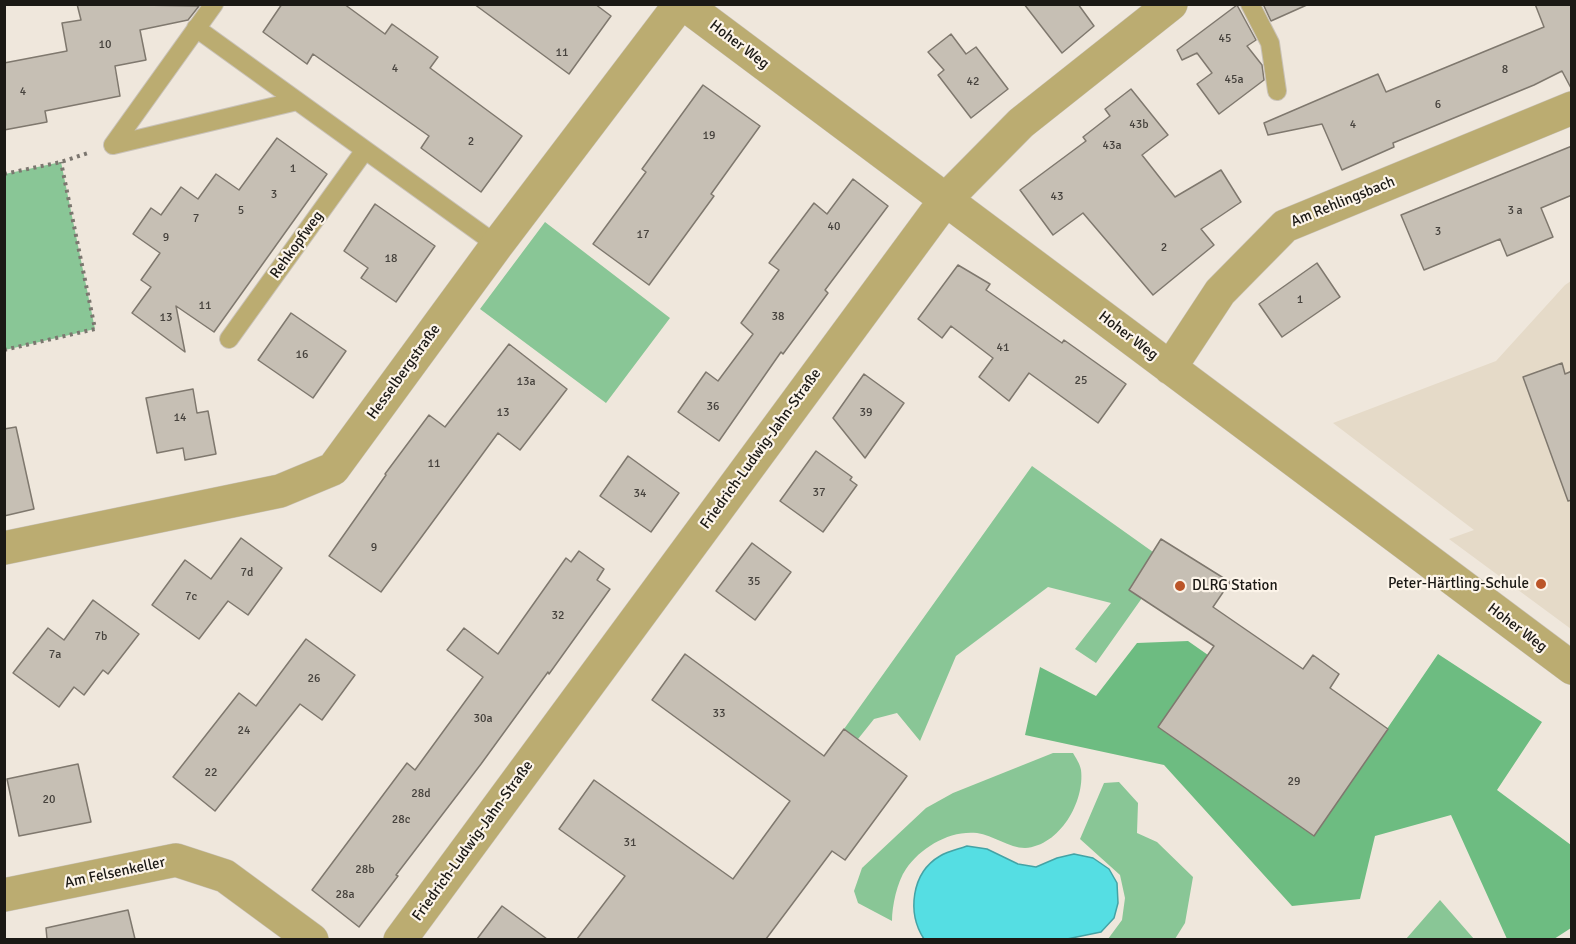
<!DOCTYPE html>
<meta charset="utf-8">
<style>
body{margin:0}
#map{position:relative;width:1576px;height:944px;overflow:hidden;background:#efe7dc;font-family:Signika,sans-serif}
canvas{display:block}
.frame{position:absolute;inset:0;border:6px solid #1b1915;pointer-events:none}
</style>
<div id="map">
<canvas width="1576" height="944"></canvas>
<div class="frame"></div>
</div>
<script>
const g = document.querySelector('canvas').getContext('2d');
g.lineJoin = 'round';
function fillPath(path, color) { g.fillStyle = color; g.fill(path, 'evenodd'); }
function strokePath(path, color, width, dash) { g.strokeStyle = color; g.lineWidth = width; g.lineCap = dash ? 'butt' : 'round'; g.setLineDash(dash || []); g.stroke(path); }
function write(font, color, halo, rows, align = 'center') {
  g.font = font + ' Signika,sans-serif'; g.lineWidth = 4.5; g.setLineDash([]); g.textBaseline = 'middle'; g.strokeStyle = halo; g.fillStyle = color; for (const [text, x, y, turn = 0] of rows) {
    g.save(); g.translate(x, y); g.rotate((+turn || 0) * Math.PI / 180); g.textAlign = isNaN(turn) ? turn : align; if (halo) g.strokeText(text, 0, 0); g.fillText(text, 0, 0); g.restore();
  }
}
fillPath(new Path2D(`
 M 1571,281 L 1571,629 L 1449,539 L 1474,530 L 1333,423 L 1496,361 L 1565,285 Z`), '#e5dac8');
fillPath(new Path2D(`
 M 61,162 L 95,329 L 5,350 L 5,174 Z
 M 545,222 L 670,318 L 606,403 L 480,309 Z
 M 1032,466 L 1153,552 L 1129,589 L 1142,598 L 1096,663 L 1075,649 L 1111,603 L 1048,587 L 956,656 L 920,741 L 897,713 L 874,719 L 858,739 L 844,729 Z
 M 1053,753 L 1073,753 C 1076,758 1080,764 1081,770 C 1085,801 1060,846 1025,848 C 1009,848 993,835 977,833 C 950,830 921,847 906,869 C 897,882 892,906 892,921 L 858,903 L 854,891 L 862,868 L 926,808 L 953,793 Z
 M 1119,782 L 1138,803 L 1137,833 L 1157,842 L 1193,877 L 1185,923 L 1175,939 L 1108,939 L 1122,920 L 1125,898 L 1120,875 L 1080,839 L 1104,783 Z
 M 1440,900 L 1474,939 L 1406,939 Z`), '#89c696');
fillPath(new Path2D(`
 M 1188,641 L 1208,655 L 1158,727 L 1314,836 L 1438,654 L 1542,722 L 1497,790 L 1571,845 L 1571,928 L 1554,939 L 1507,939 L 1451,815 L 1375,836 L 1360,899 L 1292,906 L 1164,765 L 1025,735 L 1040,667 L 1096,696 L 1137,643 Z`), '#6dbc81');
const water = new Path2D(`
 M 967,846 L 987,849 L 1018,864 L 1036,867 L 1057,858 L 1074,854 L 1093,858 L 1109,869 L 1117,883 L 1118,903 L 1114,918 L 1101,932 L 1067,939 L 924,939 C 907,913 911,873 940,856 C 948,851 959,849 967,846 Z`);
fillPath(water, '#55dee3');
strokePath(water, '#44a3a5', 1.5);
const building = new Path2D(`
 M 77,4 L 199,6 L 188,20 L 140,30 L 146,60 L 115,66 L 120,96 L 45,111 L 47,122 L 4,130 L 4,63 L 67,51 L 62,23 L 81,20 Z
 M 282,4 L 344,4 L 385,34 L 392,24 L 438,57 L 430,68 L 522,136 L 481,192 L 421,148 L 429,136 L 313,54 L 307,64 L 263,32 Z
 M 474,4 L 595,4 L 611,16 L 569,74 Z
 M 1024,4 L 1078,4 L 1094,26 L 1062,53 Z
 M 1263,4 L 1309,4 L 1271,21 Z
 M 1535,4 L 1572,4 L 1572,90 L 1562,71 L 1534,85 L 1393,143 L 1394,147 L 1342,170 L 1322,124 L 1268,135 L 1264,123 L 1378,74 L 1386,92 L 1544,27 Z
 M 1237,5 L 1256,40 L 1247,46 L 1262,65 L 1264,80 L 1219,114 L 1197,84 L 1212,73 L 1197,53 L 1182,60 L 1177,50 Z
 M 951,34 L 966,54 L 976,47 L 1008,89 L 971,118 L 938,75 L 944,70 L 928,52 Z
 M 703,85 L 760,126 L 711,194 L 714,196 L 649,285 L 593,244 L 646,172 L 642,169 Z
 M 1131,89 L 1168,135 L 1142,155 L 1175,197 L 1221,170 L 1241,202 L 1201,229 L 1214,245 L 1153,295 L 1083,213 L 1053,235 L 1020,190 L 1086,141 L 1083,137 L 1110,116 L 1105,109 Z
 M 277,138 L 327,174 L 214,332 L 176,306 L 185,352 L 132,313 L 151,287 L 141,280 L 160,253 L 133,234 L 151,208 L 161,215 L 181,187 L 198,199 L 216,174 L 239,190 Z
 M 1572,146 L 1572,195 L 1541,208 L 1553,237 L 1507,256 L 1500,239 L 1424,270 L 1401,215 Z
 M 853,179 L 888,206 L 825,290 L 828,293 L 783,354 L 781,352 L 719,441 L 678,412 L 706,372 L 718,381 L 753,334 L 741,323 L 779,270 L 769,263 L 814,203 L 827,214 Z
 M 375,204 L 435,246 L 396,302 L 361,278 L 368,268 L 344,251 Z
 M 1317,263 L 1340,297 L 1282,337 L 1259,304 Z
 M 958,265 L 990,284 L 986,290 L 1062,343 L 1064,340 L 1126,384 L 1098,423 L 1029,373 L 1009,401 L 979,377 L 993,358 L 951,326 L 942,338 L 918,319 Z
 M 291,313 L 346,351 L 313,398 L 258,360 Z
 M 509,344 L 567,389 L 520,450 L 498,433 L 381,592 L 329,556 L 386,475 L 385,474 L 429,415 L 445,427 Z
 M 1562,363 L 1565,374 L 1572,371 L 1572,500 L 1568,501 L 1523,377 Z
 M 864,374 L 904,403 L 865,458 L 833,418 Z
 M 193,389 L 197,413 L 208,411 L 216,454 L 185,460 L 183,448 L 157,453 L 146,398 Z
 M 16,427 L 34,509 L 4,516 L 4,429 Z
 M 816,451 L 852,477 L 850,480 L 857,485 L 823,532 L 780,501 Z
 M 628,456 L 679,493 L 651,532 L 600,496 Z
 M 241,538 L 282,568 L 248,615 L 228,601 L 199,639 L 152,605 L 185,560 L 211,579 Z
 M 1161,539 L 1230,582 L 1213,607 L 1303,669 L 1313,655 L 1339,674 L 1330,688 L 1388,729 L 1314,836 L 1158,727 L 1214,646 L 1129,590 Z
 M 752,543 L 791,572 L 755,620 L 716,591 Z
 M 579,551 L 604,569 L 597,580 L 610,589 L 549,674 L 548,672 L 481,764 L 396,875 L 398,876 L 359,927 L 312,890 L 407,763 L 415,770 L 483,677 L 447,650 L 464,628 L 498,654 L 566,558 L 571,562 Z
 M 93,600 L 139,634 L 108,674 L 103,670 L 84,695 L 74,687 L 59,707 L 13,673 L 48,628 L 64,640 Z
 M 306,639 L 355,675 L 322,720 L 300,704 L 215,811 L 173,777 L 239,693 L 256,706 Z
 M 685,654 L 824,756 L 844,729 L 907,776 L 845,860 L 832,851 L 766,939 L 577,939 L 625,876 L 559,829 L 594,780 L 733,879 L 790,801 L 652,700 Z
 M 78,764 L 91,822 L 19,836 L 7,779 Z
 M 502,906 L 547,939 L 477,939 Z
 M 128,910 L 135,939 L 47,939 L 46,928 Z`);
fillPath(building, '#c6bfb4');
strokePath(building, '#7f786e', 1.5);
const service = new Path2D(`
 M 1250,4 L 1270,43 L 1277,91
 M 196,28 L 497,245
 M 113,145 L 297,101
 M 113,145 L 214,4
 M 229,339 L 365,150`);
const minor = new Path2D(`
 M 684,4 L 1572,668
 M 1170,368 L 1220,292 L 1285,226 L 1572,108
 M 4,548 L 280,491 L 333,469 L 497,245 L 680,4
 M 4,895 L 176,860 L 225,876 L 312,940
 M 400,940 L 946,199 L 1021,123 L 1171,4`);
strokePath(service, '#c9c2b8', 20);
strokePath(minor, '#c9c2b8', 34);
strokePath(new Path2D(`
 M 4,174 L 61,162 L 88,153
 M 4,350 L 95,329 L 61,162`), '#7b766f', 4, [3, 4.5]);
strokePath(service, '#bbac71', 18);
strokePath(minor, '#bbac71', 33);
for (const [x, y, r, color] of [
 [1541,584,6,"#bb5528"],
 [1180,586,6,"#bb5528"]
]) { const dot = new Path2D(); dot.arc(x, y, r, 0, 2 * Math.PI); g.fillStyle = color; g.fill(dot); strokePath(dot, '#fcf4e9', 2); }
write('12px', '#46423d', null, [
 ["45",1225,39],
 ["10",105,45],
 ["11",562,53],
 ["4",395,69],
 ["8",1505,70],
 ["45a",1234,80],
 ["42",973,82],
 ["4",23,92],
 ["6",1438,105],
 ["43b",1139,125],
 ["4",1353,125],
 ["19",709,136],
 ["2",471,142],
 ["43a",1112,146],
 ["1",293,169],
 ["3",274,195],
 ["43",1057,197],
 ["5",241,211],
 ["3 a",1515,211],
 ["7",196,219],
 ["40",834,227],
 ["3",1438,232],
 ["17",643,235],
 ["9",166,238],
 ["2",1164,248],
 ["18",391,259],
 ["1",1300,300],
 ["11",205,306],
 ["38",778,317],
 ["13",166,318],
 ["41",1003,348],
 ["16",302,355],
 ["25",1081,381],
 ["13a",526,382],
 ["36",713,407],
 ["13",503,413],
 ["39",866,413],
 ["14",180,418],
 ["11",434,464],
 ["37",819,493],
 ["34",640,494],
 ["9",374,548],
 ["7d",247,573],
 ["35",754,582],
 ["7c",191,597],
 ["32",558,616],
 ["7b",101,637],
 ["7a",55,655],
 ["26",314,679],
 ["33",719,714],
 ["30a",483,719],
 ["24",244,731],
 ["22",211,773],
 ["29",1294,782],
 ["28d",421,794],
 ["20",49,800],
 ["28c",401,820],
 ["31",630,843],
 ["28b",365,870],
 ["28a",345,895]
]);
write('15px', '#1b1915', '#fcf4e9', [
 ["Hoher Weg",739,45,37],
 ["Am Rehlingsbach",1343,202,-22],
 ["Rehkopfweg",297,245,-54],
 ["Hoher Weg",1128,336,37],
 ["Hesselbergstraße",404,372,-54],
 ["Friedrich-Ludwig-Jahn-Straße",761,449,-54],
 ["Hoher Weg",1517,628,37],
 ["Friedrich-Ludwig-Jahn-Straße",473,841,-54],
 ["Am Felsenkeller",115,873,-12]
]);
write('15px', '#1b1915', '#fcf4e9', [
 ["Peter-Härtling-Schule",1529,584],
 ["DLRG Station",1192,586,"left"]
], 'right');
</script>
